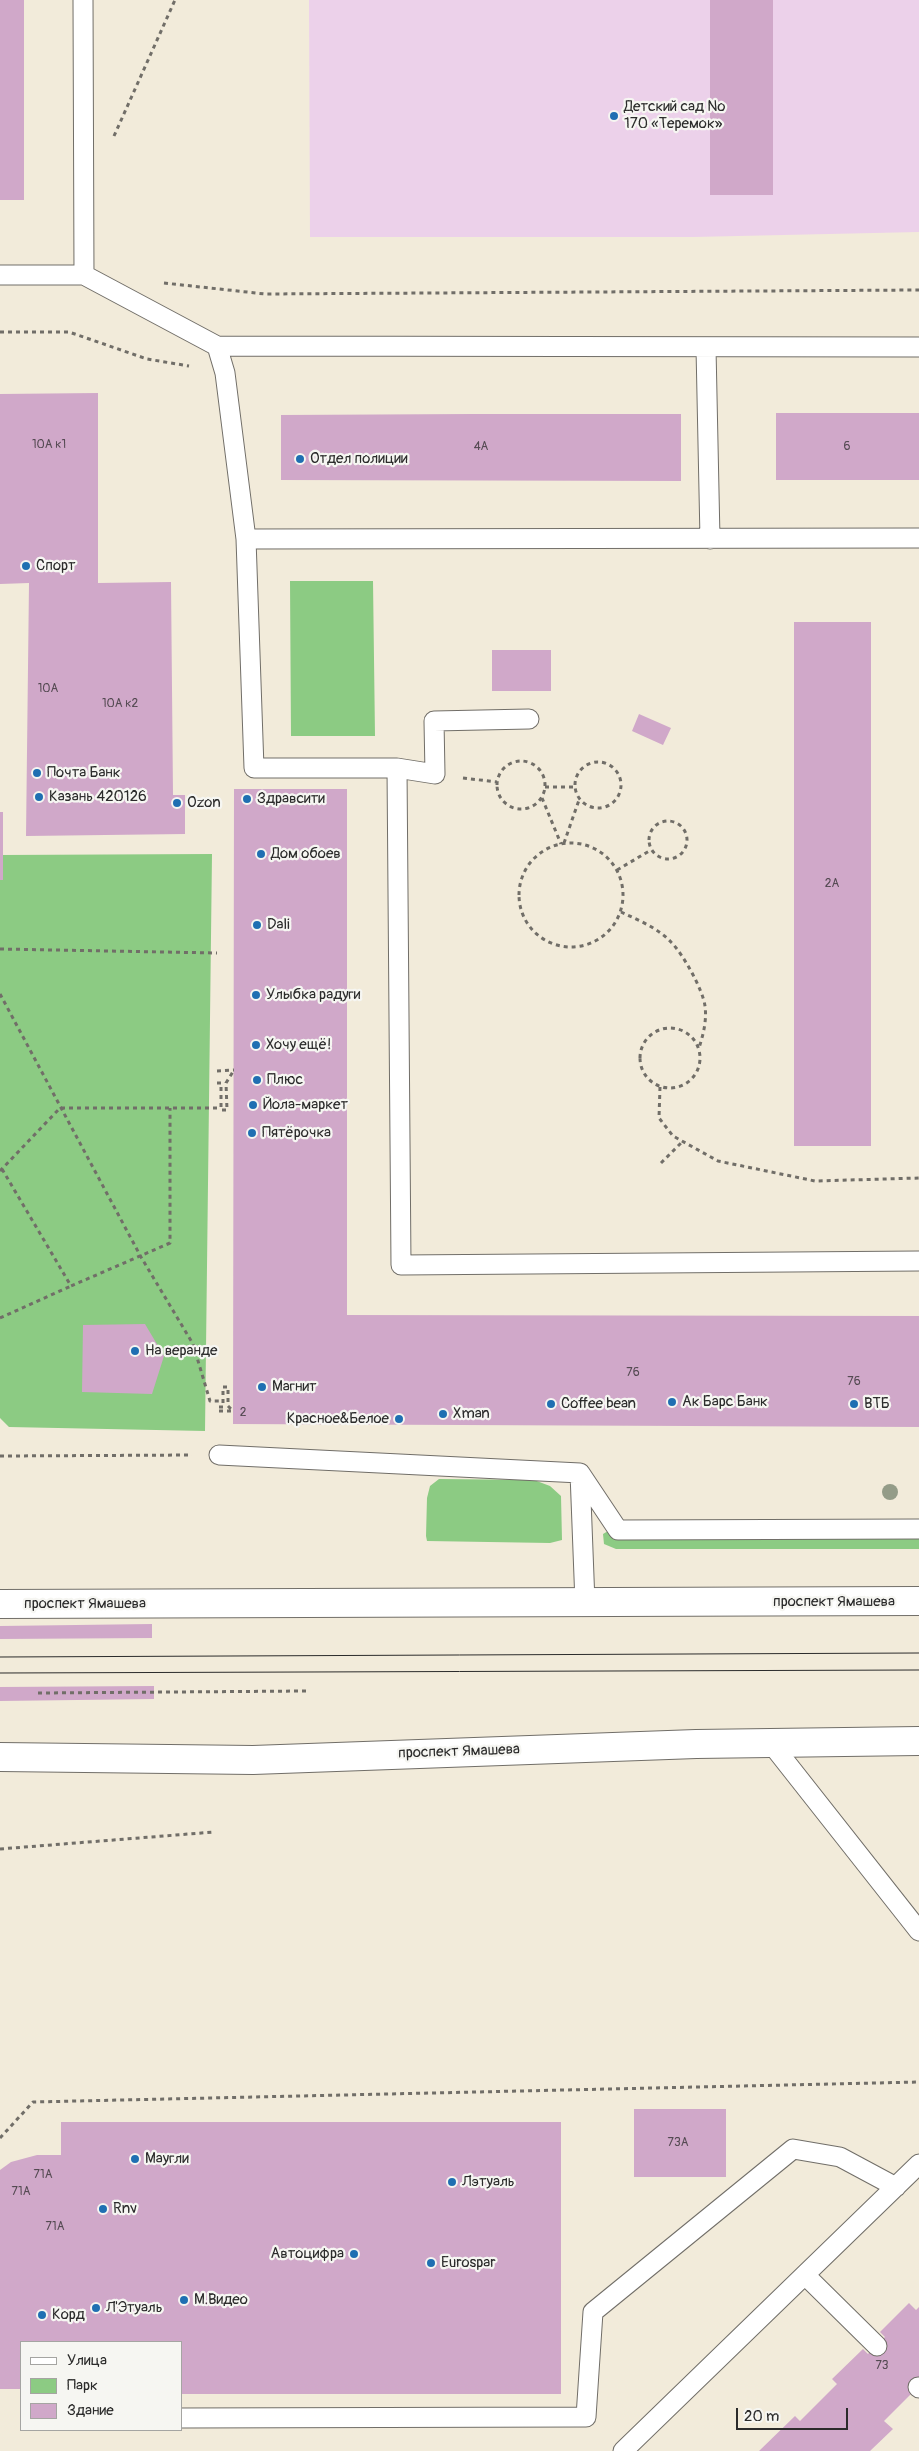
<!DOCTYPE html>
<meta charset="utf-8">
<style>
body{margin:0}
#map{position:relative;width:919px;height:2451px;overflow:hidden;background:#f2ebda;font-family:Pangolin,sans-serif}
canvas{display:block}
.legend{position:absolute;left:20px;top:2341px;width:162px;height:90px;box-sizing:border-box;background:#f6f6f2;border:1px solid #a5a5a2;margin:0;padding:6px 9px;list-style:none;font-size:15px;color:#2b2b2b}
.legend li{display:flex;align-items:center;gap:10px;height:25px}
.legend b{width:25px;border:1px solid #a5a5a2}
.scale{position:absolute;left:736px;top:2408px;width:112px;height:22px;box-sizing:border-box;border:2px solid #2b2b2b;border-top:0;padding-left:6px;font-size:15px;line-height:18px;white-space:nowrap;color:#2b2b2b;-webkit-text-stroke:4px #f6f6f2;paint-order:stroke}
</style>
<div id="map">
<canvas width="919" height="2451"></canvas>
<ul class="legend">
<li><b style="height:6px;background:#fff"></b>Улица</li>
<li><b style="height:14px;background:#8ccb83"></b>Парк</li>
<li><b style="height:14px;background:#d0a8c9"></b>Здание</li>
</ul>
<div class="scale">20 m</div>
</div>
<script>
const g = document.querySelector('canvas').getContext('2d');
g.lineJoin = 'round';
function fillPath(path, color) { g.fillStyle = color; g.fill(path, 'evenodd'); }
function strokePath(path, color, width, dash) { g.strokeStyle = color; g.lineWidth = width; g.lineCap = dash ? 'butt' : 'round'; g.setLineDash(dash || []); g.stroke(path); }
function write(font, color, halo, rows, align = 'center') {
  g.font = font + ' Pangolin,sans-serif'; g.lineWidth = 4.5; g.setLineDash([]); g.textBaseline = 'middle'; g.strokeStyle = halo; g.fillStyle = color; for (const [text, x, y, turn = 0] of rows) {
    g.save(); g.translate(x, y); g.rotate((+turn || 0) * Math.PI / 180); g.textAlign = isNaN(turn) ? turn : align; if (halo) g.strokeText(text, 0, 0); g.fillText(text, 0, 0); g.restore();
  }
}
fillPath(new Path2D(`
 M 309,0 L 919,0 L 919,232 L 693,237 L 310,237 Z`), '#ecd1ea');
fillPath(new Path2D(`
 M 290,581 L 373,581 L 375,736 L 291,736 Z
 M 212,854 L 205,1431 L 9,1427 L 0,1418 L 0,855 Z
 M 439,1479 L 534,1480 L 550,1486 L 561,1496 L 562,1540 L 550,1543 L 427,1541 L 426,1536 L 427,1498 L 430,1486 Z
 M 919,1530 L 919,1549 L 616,1549 L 604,1544 L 603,1534 L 608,1531 Z`), '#8ccb83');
fillPath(new Path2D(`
 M 0,0 L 24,0 L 24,200 L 0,200 Z
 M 710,0 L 773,0 L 773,195 L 710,195 Z
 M 98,393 L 98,583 L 171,582 L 173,795 L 185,795 L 185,834 L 26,836 L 29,583 L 0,584 L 0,394 Z
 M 776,413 L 919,413 L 919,480 L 776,480 Z
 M 471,414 L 681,414 L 681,481 L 281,480 L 281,415 Z
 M 794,622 L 871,622 L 871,1146 L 794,1146 Z
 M 492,650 L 551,650 L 551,691 L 492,691 Z
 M 639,714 L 671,728 L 663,745 L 632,731 Z
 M 234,789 L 347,789 L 347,1315 L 919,1316 L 919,1427 L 233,1424 Z
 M 0,812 L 3,812 L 3,880 L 0,880 Z
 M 145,1324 L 164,1356 L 152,1394 L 82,1392 L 83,1325 Z
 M 152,1624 L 152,1638 L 0,1639 L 0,1626 Z
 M 154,1686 L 154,1699 L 0,1701 L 0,1687 Z
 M 634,2109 L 726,2109 L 726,2177 L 634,2177 Z
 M 61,2122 L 561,2122 L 561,2394 L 181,2394 L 181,2342 L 21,2342 L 21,2389 L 0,2389 L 0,2170 L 11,2162 L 37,2155 L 61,2155 Z
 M 909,2303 L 916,2310 L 919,2307 L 919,2386 L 884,2421 L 893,2429 L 870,2451 L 759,2451 L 795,2416 L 800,2421 L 837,2384 L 832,2379 L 863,2349 L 868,2354 L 885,2337 L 880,2332 Z`), '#d0a8c9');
const lane = new Path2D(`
 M 83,0 L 84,275
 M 0,275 L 84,275 L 217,346 L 919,347
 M 217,346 L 225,373 L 246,539 L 254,768 L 397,768 L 401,1265 L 919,1261
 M 706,348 L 710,539
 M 246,539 L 919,538
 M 397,768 L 435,774 L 434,721 L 529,719
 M 219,1455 L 580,1473
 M 580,1473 L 618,1530 L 919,1529
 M 580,1473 L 585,1603
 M 770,1742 L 919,1931
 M 805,2275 L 877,2346
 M 918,2387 L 919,2388
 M 181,2418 L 586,2417 L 593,2312 L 793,2149 L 840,2157 L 896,2187
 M 623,2451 L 919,2164`);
const primary = new Path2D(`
 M 0,1604 L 919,1601
 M 0,1757 L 253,1760 L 696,1744 L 919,1741`);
strokePath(lane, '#716e68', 21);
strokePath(primary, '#716e68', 30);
strokePath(new Path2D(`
 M 114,136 L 175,0
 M 164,283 L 265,294 L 919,290
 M 0,332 L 69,332 L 147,359 L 189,366
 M497 785a24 24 0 1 1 48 0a24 24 0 1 1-48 0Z
 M575 785a23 23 0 1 1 46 0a23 23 0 1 1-46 0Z
 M 463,778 L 497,782
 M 545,787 L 575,787
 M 542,798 L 561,844
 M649 840a19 19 0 1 1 38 0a19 19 0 1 1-38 0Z
 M519 895a52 52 0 1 1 104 0a52 52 0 1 1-104 0Z
 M 564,843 L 579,800
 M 617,870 L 651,850
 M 621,912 C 638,920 658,928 671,942 C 683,954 703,990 705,1006 C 707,1021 703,1035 699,1048
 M 0,949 L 217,953
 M 0,994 L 141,1257 L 193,1344 L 210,1401 L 219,1401
 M640 1058a30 30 0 1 1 60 0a30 30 0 1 1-60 0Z
 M 217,1071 L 234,1070
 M 217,1083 L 221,1083 L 221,1110 L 227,1110 L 226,1083 L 234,1070
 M 660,1087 L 659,1118 L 673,1136 L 718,1161 L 815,1181 L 919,1178
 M 661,1163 L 683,1141
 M 2,1169 L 71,1286 L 170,1243 L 170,1108
 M 0,1171 L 60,1108 L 217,1108
 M 0,1318 L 71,1286
 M 219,1407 L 223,1407 L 223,1387 L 228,1387 L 228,1406 L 233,1411
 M 219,1411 L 233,1411
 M 0,1456 L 192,1455
 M 38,1693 L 306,1691
 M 0,1849 L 214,1832
 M 0,2138 L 33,2102 L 919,2082`), '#716e68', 3, [4, 4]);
strokePath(lane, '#fff', 19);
strokePath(primary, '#fff', 28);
strokePath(new Path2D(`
 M 0,1657 L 919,1653
 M 0,1673 L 919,1670`), '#2b2b2b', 1);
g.fillStyle = '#949c88';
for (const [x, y] of [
 [890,1492]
]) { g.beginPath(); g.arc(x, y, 8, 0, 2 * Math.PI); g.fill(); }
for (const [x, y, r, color] of [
 [614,116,5,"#1f6fb2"],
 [300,459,5,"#1f6fb2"],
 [26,566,5,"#1f6fb2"],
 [37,773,5,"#1f6fb2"],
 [39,797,5,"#1f6fb2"],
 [247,799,5,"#1f6fb2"],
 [177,803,5,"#1f6fb2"],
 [261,854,5,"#1f6fb2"],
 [257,925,5,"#1f6fb2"],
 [256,995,5,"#1f6fb2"],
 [256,1045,5,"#1f6fb2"],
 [257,1080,5,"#1f6fb2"],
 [253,1105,5,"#1f6fb2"],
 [252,1133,5,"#1f6fb2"],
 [135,1351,5,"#1f6fb2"],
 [262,1387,5,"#1f6fb2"],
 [672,1402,5,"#1f6fb2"],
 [551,1404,5,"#1f6fb2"],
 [854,1404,5,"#1f6fb2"],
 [443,1414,5,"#1f6fb2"],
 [399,1419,5,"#1f6fb2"],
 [135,2159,5,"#1f6fb2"],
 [452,2182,5,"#1f6fb2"],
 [103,2209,5,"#1f6fb2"],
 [354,2254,5,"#1f6fb2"],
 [431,2263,5,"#1f6fb2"],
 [184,2300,5,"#1f6fb2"],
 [96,2308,5,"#1f6fb2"],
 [42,2315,5,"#1f6fb2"]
]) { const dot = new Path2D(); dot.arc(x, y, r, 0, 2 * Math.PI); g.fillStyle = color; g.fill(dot); strokePath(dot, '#f6f6f2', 2); }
write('12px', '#544a52', null, [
 ["10А к1",49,445],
 ["4А",481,447],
 ["6",847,447],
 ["10А",48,689],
 ["10А к2",120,704],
 ["2А",832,884],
 ["76",633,1373],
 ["76",854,1382],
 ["2",243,1413],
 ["73А",678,2143],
 ["71А",43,2175],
 ["71А",21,2192],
 ["71А",55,2227],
 ["73",882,2366]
]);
write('15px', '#2b2b2b', '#f6f6f2', [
 ["Детский сад №",624,107],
 ["170 «Теремок»",624,124],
 ["Отдел полиции",310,459],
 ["Спорт",36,566],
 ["Почта Банк",47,773],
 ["Казань 420126",49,797],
 ["Здравсити",257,799],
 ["Ozon",187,803],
 ["Дом обоев",271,854],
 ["Dali",267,925],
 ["Улыбка радуги",266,995],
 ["Хочу ещё!",266,1045],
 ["Плюс",267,1080],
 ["Йола-маркет",263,1105],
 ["Пятёрочка",262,1133],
 ["На веранде",145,1351],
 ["Магнит",272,1387],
 ["Ак Барс Банк",682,1402],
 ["Coffee bean",561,1404],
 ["ВТБ",864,1404],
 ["Xman",453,1414],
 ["Красное&Белое",389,1419,"right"],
 ["Маугли",145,2159],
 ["Лэтуаль",462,2182],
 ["Rnv",113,2209],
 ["Автоцифра",344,2254,"right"],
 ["Eurospar",441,2263],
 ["М.Видео",194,2300],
 ["Л'Этуаль",106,2308],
 ["Корд",52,2315]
], 'left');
write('15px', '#2b2b2b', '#f6f6f2', [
 ["проспект Ямашева",834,1602],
 ["проспект Ямашева",85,1604],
 ["проспект Ямашева",459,1752,-2]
]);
</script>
